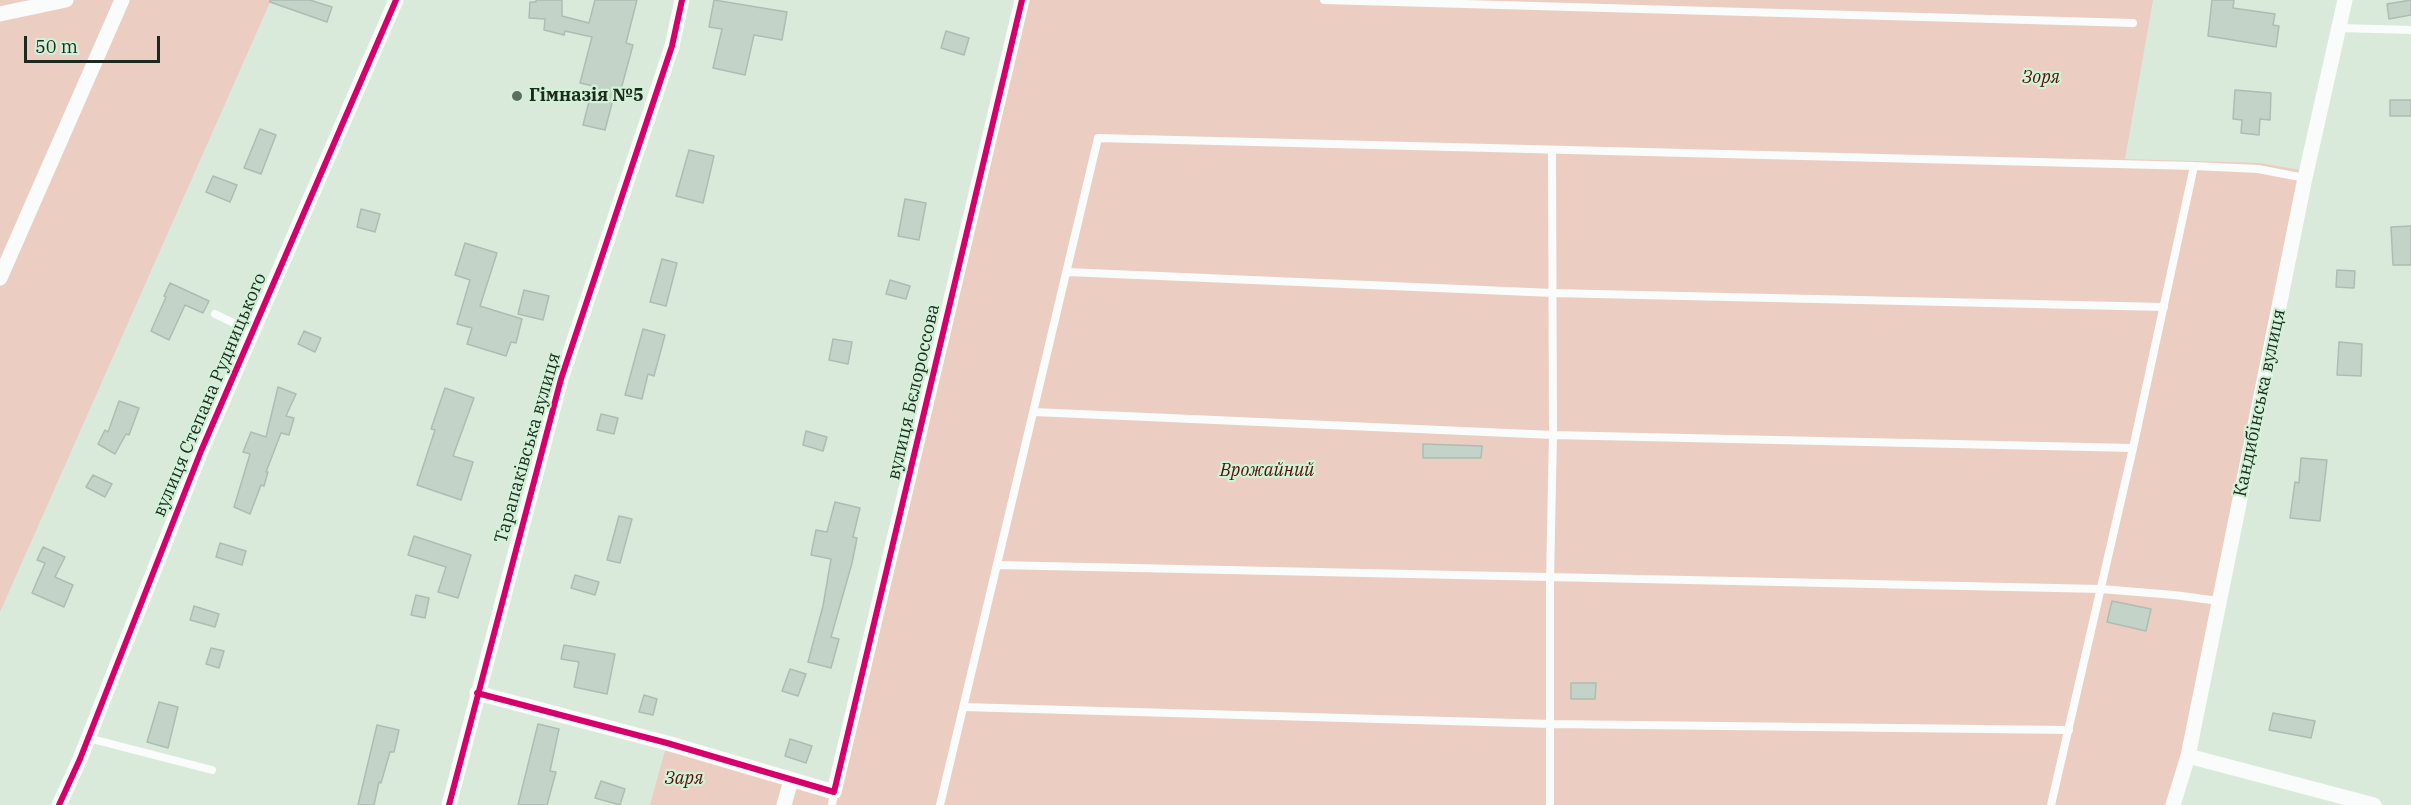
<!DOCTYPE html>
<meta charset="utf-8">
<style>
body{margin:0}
#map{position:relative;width:2411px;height:805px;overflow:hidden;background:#d9eadb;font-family:"IBM Plex Serif",serif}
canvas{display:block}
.scale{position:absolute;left:24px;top:36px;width:136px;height:27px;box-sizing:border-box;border:3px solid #1d291f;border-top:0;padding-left:8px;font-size:18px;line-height:21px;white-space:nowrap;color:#1d291f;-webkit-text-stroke:4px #d1f2d6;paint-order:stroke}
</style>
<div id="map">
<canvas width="2411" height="805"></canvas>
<div class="scale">50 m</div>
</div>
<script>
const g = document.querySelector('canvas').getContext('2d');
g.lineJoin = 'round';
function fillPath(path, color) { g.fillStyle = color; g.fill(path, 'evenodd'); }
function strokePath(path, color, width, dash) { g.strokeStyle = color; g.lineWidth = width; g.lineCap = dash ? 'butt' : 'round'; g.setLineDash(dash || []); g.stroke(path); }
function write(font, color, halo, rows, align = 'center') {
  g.font = font + ' "IBM Plex Serif",serif'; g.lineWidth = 4.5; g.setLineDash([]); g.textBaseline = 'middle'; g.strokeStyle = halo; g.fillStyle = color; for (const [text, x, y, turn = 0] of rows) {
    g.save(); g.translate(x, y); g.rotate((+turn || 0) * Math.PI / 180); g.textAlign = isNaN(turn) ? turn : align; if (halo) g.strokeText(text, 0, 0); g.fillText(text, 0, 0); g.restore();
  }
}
fillPath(new Path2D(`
 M 0,0 L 271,0 L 0,612 Z
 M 1022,0 L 2153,0 L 2125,159 L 2259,163 L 2307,171 L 2173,805 L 650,805 L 666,747 L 833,796 Z`), '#ebcdc1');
const building = new Path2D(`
 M 270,0 L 310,0 L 332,7 L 327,22 L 270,2 Z
 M 536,0 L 562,0 L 562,16 L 589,23 L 595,0 L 637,0 L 626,43 L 633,45 L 620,93 L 615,92 L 605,130 L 583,125 L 593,86 L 580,83 L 592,37 L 565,31 L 564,35 L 544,30 L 545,19 L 529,18 L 530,2 L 536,2 Z
 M 714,0 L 787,12 L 782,40 L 754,35 L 745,75 L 713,68 L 722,29 L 709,27 Z
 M 2212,0 L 2234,0 L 2233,8 L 2275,14 L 2273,25 L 2279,26 L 2276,47 L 2208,36 Z
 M 2411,0 L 2411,15 L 2389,19 L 2387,4 Z
 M 946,31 L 969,38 L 964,55 L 941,48 Z
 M 2235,90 L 2271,93 L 2270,120 L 2260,119 L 2259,135 L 2241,133 L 2242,120 L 2233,119 Z
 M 2390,100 L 2411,100 L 2411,116 L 2390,116 Z
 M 260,129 L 276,135 L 261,174 L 244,168 Z
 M 689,150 L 714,156 L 703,203 L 676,196 Z
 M 213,176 L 237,185 L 230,202 L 206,192 Z
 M 905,199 L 926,203 L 919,240 L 898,236 Z
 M 361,209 L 380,214 L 375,232 L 357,227 Z
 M 2411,226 L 2411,265 L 2393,265 L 2391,227 Z
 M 465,243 L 497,253 L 480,306 L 522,319 L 516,343 L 511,342 L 506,356 L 467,344 L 472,328 L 457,324 L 470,280 L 455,275 Z
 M 662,259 L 677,263 L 666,306 L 650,302 Z
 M 2337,270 L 2355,271 L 2354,288 L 2336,287 Z
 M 890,280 L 910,286 L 906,299 L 886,294 Z
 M 170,283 L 209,301 L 203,313 L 185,305 L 169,340 L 151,331 L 166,297 L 164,296 Z
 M 524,290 L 549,296 L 543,320 L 518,314 Z
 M 643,329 L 665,335 L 654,376 L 648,374 L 642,399 L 625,395 Z
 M 304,331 L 321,338 L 315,352 L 298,344 Z
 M 833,339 L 852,342 L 848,364 L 829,360 Z
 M 2339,342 L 2362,344 L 2361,376 L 2337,375 Z
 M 278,387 L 296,394 L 286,416 L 294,418 L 289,435 L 281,433 L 266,472 L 268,472 L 264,486 L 261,485 L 250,514 L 234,507 L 250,454 L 243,452 L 251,432 L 266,437 Z
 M 445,388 L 474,398 L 453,456 L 473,462 L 461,500 L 417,485 L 435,430 L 431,429 Z
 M 119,401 L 139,408 L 129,435 L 126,434 L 115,454 L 98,444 L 105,430 L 108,432 Z
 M 601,414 L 618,418 L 614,434 L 597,430 Z
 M 806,431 L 827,437 L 823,451 L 803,445 Z
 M 1423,444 L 1482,446 L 1481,458 L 1423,458 Z
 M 2301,458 L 2327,460 L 2320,521 L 2290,518 L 2295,482 L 2299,483 Z
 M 93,475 L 112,484 L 105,497 L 86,487 Z
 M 835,502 L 860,508 L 853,537 L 857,538 L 852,563 L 831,637 L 839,639 L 831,668 L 808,662 L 823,606 L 831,559 L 811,555 L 816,530 L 827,532 Z
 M 619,516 L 632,519 L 620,563 L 607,560 Z
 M 414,536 L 471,555 L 458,598 L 438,592 L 446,567 L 408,555 Z
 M 220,543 L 246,551 L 242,565 L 216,557 Z
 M 43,547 L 65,557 L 55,577 L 73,585 L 64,607 L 32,593 L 45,563 L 37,560 Z
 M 575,575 L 599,582 L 595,595 L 571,588 Z
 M 416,595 L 429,598 L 425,618 L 411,615 Z
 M 2112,601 L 2151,609 L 2146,631 L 2107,622 Z
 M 194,606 L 219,614 L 215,627 L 190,620 Z
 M 564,645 L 615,654 L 607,694 L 574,687 L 579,662 L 561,659 Z
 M 211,648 L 224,651 L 219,668 L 206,664 Z
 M 790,669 L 806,674 L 798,696 L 782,691 Z
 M 1571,683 L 1596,683 L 1595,699 L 1571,699 Z
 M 644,695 L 657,699 L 653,715 L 639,712 Z
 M 159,702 L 178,707 L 168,748 L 147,742 Z
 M 2273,713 L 2315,721 L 2311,738 L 2269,730 Z
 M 538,724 L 559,729 L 550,771 L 556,772 L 547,805 L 518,805 Z
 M 377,725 L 399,730 L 394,752 L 390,752 L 381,783 L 379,782 L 374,805 L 358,805 Z
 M 790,739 L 812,746 L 806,763 L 785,756 Z
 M 601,781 L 625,789 L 620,805 L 595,798 Z`);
fillPath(building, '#c3d3c8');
strokePath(building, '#adbdb3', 1.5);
strokePath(new Path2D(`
 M 1324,0 L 2133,23
 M 2339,28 L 2411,30
 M 1067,272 L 1553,293 L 2164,307
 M 215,314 L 252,332
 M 1034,412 L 1553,435 L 2133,448
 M 997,565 L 2101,589 L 2174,595 L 2219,601
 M 963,707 L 1552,724 L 2069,730
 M 88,738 L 212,770
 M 832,805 L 834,792
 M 940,805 L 1098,138 L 2194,166 L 2258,169 L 2305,178
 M 1550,805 L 1550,579 L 1553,435 L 1552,150
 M 2051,805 L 2133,448 L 2194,166`), '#f9fcfa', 8);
strokePath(new Path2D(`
 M 0,14 L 66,0
 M 0,278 L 122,0
 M 477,693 L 667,743 L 834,792 L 1022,0
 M 2188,756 L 2374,805
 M 59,805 L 80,759 L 201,451 L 396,0
 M 449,805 L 561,379 L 672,46 L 682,0
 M 784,805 L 791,780
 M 2173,805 L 2188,756 L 2305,178 L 2345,0`), '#f9fcfa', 15);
strokePath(new Path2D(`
 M 477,693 L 667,743 L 834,792 L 1022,0
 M 59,805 L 80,759 L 201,451 L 396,0
 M 449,805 L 561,379 L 672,46 L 682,0`), '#d6006c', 6);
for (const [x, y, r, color] of [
 [517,96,6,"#5f6d61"]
]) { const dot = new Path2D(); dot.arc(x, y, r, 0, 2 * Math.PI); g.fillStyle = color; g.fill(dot); strokePath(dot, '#d1f2d6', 2); }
write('italic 18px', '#570e08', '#d1f2d6', [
 ["Зоря",2041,78],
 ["Врожайний",1267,471],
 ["Заря",684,779]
]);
write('bold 18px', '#1d291f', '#d1f2d6', [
 ["Гімназія №5",529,96]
], 'left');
write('18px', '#1d291f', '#d1f2d6', [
 ["вулиця Бєлороссова",914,392,-77],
 ["вулиця Степана Рудницького",210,395,-67],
 ["Кандибінська вулиця",2260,403,-78],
 ["Тарапаківська вулиця",528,448,-74]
]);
</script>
